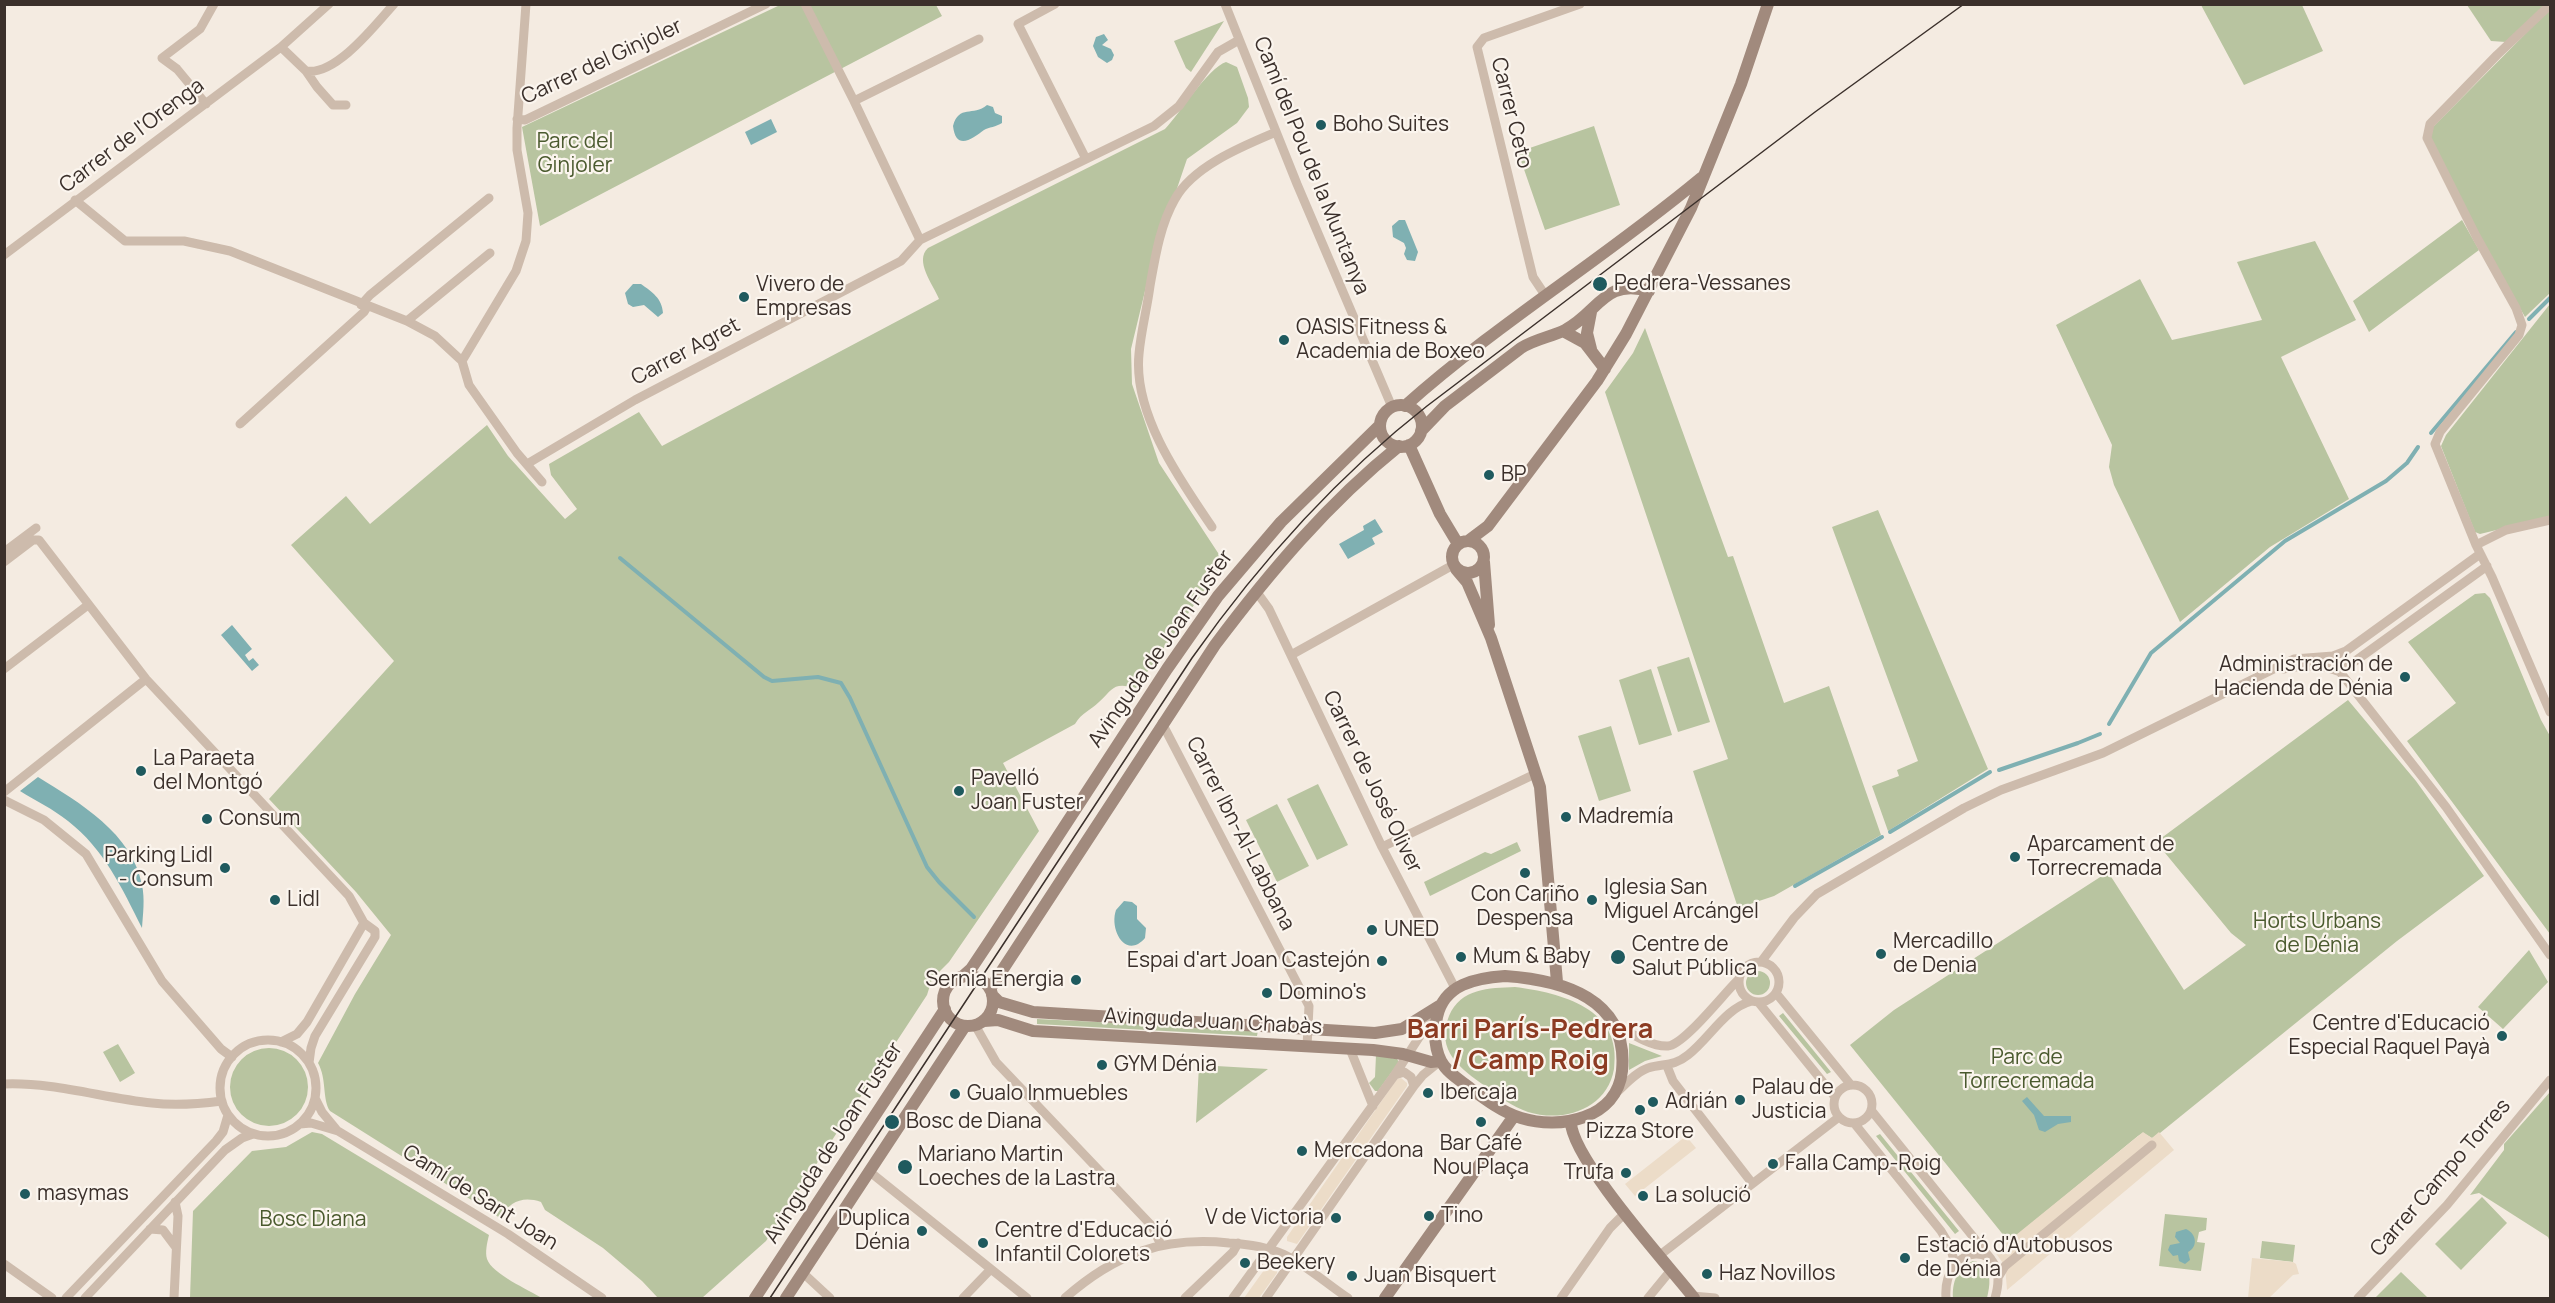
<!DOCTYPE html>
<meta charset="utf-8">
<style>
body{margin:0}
#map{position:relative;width:2555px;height:1303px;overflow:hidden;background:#f4ebe1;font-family:Manrope,sans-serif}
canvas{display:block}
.frame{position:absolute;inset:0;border:6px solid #3b302b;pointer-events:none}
</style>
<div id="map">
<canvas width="2555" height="1303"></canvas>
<div class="frame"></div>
</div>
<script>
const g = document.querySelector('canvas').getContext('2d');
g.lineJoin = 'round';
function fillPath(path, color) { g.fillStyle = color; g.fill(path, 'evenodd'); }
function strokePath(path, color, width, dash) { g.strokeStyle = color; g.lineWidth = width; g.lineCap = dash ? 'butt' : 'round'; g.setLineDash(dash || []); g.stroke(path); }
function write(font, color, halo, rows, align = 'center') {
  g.font = font + ' Manrope,sans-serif'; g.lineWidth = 4.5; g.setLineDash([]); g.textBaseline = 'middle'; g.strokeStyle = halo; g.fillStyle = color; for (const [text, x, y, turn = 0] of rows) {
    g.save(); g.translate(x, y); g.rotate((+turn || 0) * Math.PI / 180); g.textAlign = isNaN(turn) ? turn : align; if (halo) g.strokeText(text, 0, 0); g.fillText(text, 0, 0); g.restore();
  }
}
fillPath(new Path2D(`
 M 780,5 L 936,5 L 942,16 L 540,226 L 522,127 Z
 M 2201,5 L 2302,5 L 2323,51 L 2244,85 Z
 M 2467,5 L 2547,5 L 2506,42 L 2491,41 Z
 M 2550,9 L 2550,293 L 2525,317 L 2460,202 L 2430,140 L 2432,128 Z
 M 1224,21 L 1191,72 L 1186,68 L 1174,41 Z
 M 1226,62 L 1237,67 L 1248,98 L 1249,107 L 1237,123 L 1187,159 L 1152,262 L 1131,349 L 1132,384 L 1159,463 L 1224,562 L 1136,688 C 1113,682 1114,688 1099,702 C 1090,711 1082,712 1075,724 L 1003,763 L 1039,831 L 949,962 L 932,979 L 927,995 L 766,1241 L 702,1298 L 658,1298 L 642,1281 L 603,1248 L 545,1210 L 541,1202 C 523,1196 510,1201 500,1218 L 330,1111 C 322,1099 327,1079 318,1063 L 355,994 L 391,935 L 356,892 L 269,799 L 394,661 L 291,545 L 346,496 L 370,524 L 487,425 L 508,456 L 565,519 L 577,509 L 551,475 L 549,464 L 639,412 L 662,446 L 939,299 C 933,284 914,261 928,248 L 1165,129 C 1180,113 1208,68 1226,62 Z
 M 1594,126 L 1620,205 L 1545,230 L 1518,152 Z
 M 2462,220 L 2479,250 L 2369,332 L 2353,301 Z
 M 2315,241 L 2356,320 L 2281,357 L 2349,499 L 2270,547 L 2180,622 L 2114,485 L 2109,467 L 2112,445 L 2056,325 L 2140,279 L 2172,340 L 2262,320 L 2237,262 Z
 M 2550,304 L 2550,517 L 2480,534 L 2475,532 L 2441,446 L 2446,435 Z
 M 1645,328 L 1728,557 L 1733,556 L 1784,703 L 1829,686 L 1881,835 L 1774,896 L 1738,908 L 1693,771 L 1728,759 L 1605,392 L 1633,353 Z
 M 1878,510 L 1988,769 L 1888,831 L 1872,786 L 1899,776 L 1897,770 L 1918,761 L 1832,527 Z
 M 2485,593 L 2490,598 L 2541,720 L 2550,736 L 2550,934 L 2407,741 L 2456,703 L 2408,642 L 2475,594 Z
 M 1689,657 L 1710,722 L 1678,732 L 1657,667 Z
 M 1651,669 L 1672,735 L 1639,745 L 1619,680 Z
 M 2348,700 L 2416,781 L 2484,876 L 2397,941 L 2160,1133 L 2152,1138 L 2143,1133 L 2138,1136 L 2009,1242 L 1850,1045 L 1894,1010 L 2108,872 L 2184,990 L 2246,945 L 2231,933 L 2156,842 Z
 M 1611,726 L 1631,791 L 1599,801 L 1578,736 Z
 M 1318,784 L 1348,845 L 1317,860 L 1287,799 Z
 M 1277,804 L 1309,866 L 1277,882 L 1246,820 Z
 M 1517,842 L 1521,851 L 1430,896 L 1424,882 L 1485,852 L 1491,854 Z
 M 2529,950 L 2548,982 L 2503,1029 L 2478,1007 Z
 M1746 983a12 12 0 1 1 24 0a12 12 0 1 1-24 0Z
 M 1515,987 C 1561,993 1623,1008 1614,1069 C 1607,1109 1564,1123 1528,1112 C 1513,1107 1498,1096 1485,1086 C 1461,1069 1435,1051 1449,1016 C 1461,988 1489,988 1515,987 Z
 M 1783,1013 L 1831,1072 L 1827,1074 L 1779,1016 Z
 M 1037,1019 L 1258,1030 L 1257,1036 L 1037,1024 Z
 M 1629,1043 L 1662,1056 L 1645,1061 L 1629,1070 Z
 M 118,1044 L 135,1073 L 120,1082 L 103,1052 Z
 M230 1087a39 39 0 1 1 78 0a39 39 0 1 1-78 0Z
 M 1376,1055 L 1397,1059 L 1399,1062 L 1378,1091 L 1375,1091 L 1369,1083 L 1375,1077 Z
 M 1199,1065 L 1268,1069 L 1196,1123 Z
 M 2550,1092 L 2550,1242 L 2548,1237 L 2479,1193 L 2470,1195 L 2504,1150 L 2504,1144 Z
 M 312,1132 L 322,1134 L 489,1235 C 487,1243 485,1252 487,1259 C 492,1274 529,1290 542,1298 L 190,1298 L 193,1211 L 252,1151 L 286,1147 Z
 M 1880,1134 L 1959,1231 L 1955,1234 L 1876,1136 Z
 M 2482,1197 L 2507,1223 L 2461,1270 L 2435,1244 Z
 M 2165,1214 L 2207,1218 L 2206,1230 L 2199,1232 L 2197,1242 L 2205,1243 L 2201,1271 L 2159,1266 Z
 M 2262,1241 L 2295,1245 L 2293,1262 L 2260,1258 Z
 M 1973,1261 L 1982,1263 C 1992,1274 1990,1285 1987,1298 L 1953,1298 C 1952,1283 1957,1267 1973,1261 Z
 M 2401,1272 L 2427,1297 L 2375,1298 Z`), '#b8c4a0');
fillPath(new Path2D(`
 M 1401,1078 L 1407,1083 L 1407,1086 L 1297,1244 L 1287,1241 L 1287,1237 L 1397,1079 Z
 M 2143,1132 L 2152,1138 L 2159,1132 L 2174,1150 L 2007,1290 L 2005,1266 L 1995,1252 Z
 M 1686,1136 L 1696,1148 L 1635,1196 L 1625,1184 Z
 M 2252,1258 L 2293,1262 L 2296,1264 L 2299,1274 L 2293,1275 L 2269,1298 L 2248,1298 Z
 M 1267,1266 L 1270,1266 L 1277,1270 L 1277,1273 L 1259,1298 L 1244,1298 Z`), '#ecdcc8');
fillPath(new Path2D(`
 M 1104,34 L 1108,40 L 1102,45 L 1111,49 L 1114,55 L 1112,60 L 1107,63 L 1098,57 L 1093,46 L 1096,37 Z
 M 987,105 L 993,107 L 995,113 L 1002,116 L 1002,123 C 996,127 989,127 984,130 C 973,138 956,152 953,126 C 959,104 973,117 987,105 Z
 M 771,119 L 777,132 L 751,145 L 745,132 Z
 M 1399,220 L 1405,220 L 1418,252 L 1415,261 L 1407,260 L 1404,254 L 1406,248 L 1404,243 L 1393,237 L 1392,226 Z
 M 633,284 L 641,284 C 652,292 662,298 663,313 L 658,317 L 644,305 L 633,307 L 628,304 L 625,293 Z
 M 1375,519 L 1383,532 L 1372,538 L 1375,544 L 1348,559 L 1339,544 L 1364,530 L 1363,526 Z
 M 232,625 L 252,649 L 245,655 L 249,661 L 253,658 L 259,665 L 252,671 L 221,635 Z
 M 38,777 C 80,803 132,833 142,885 C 145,899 143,914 142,928 C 122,888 104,849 68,821 C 53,809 36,801 20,791 Z
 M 1124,901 L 1132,902 L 1137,906 L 1137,919 L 1146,928 L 1145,938 C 1126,960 1109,930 1116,910 Z
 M 2027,1097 L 2044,1116 L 2071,1116 L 2071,1122 L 2058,1124 L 2045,1132 L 2039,1130 L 2034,1115 L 2022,1101 Z
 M 2186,1229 C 2197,1234 2198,1247 2188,1252 L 2190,1260 L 2185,1264 L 2179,1261 L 2178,1255 L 2173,1256 L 2168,1250 L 2170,1245 L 2180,1243 L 2175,1237 L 2176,1232 Z`), '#7fb0b2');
strokePath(new Path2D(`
 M 2529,319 L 2550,298
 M 2431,433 L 2516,332
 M 620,558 L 764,677 L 772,681 L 818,677 L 841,683 L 850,698 L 927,867 L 939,882 L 974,917
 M 2109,724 L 2151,653 L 2285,541 L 2386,481 L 2407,463 L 2418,447
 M 1999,770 L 2078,743 L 2100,734
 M 1890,832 L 1990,772
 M 1795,886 L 1882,837`), '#7fb0b2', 4);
strokePath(new Path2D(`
 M 805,4 L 854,101 L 920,240
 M 1055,4 L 1018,24 L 1086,159
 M 1225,4 L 1297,184 L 1392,407
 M 2550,5 L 2497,55 L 2430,124 L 2427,138 L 2476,236 L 2516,308 L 2522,325 L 2519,335 L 2440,432 L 2435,444 L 2476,545 L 2492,577 L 2550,712
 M 281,47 L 329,4
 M 306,71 L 317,87 L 333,105 L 346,105
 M 854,101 L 979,39
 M 206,104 L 177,69 L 162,58 L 200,29 L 214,4
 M 517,119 L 525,120 L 766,4
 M 75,200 L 125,241 L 184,241 L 230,251 L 407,321 L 435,336 L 462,361 L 469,385 L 517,453 L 542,482
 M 4,255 L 281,47 L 306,71 C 336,76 376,24 394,4
 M 1545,295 L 1533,277 L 1477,47 L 1484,38 L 1580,4
 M 361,305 L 370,295 L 489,198
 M 407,321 L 490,253
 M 462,361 L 516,271 L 526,241 L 528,213 L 517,150 L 517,128 L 526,4
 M 240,424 L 364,312 L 367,307
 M 527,464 L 635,400 L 901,261 L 920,240 L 1154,126 L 1179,106 L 1218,52 L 1239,40
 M 1212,527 C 1180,480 1133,414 1139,354 C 1141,331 1147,309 1150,286 C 1155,258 1160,225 1175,199 C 1193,166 1243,146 1276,132
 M 2476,545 L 2506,530 L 2550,520
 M 4,552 L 36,528
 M 4,562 L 33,540 L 39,540 L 146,679 L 349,896 L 364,923 L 375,931 L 375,937 L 315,1036 L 311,1048 L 309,1063
 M 1256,591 L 1269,609 L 1382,847 L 1455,988
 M 1291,655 L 1453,565
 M 4,669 L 88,605
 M 2283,669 C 2300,665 2324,665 2340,672
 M 2340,672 L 2446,807 L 2550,955
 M 2340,672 L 2487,566
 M 1162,723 L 1309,1006 L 1307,1047
 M 4,792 L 146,679
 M 4,800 L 44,820 L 86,854 L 162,981 L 221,1049 L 232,1057
 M 1382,847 L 1535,774
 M1739 982a20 20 0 1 1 40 0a20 20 0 1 1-40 0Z
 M 1761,962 L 1794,918 L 1817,894 L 1964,808 L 2001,790 L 2103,753 L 2294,659 L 2333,656 L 2346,651 L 2480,554
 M 1776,993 L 1851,1085
 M 1759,1003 L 1835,1097
 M 1612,1022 C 1628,1031 1649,1047 1668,1046 C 1684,1045 1725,992 1739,979
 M 975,1025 L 996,1062 L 1152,1226 L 1161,1245
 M220 1088a48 48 0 1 1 96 0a48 48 0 1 1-96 0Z
 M 281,1042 L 297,1034 L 307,1022 L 364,923
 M 1350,1049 L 1373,1106
 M 1667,1066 L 1673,1081 L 1752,1183
 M 1395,1075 L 1404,1072 L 1411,1077 L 1414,1086
 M 4,1084 C 54,1082 103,1098 152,1103 C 176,1106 199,1104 222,1101
 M1834 1104a19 19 0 1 1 38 0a19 19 0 1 1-38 0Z
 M 1615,1094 C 1625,1085 1636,1072 1648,1068 C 1664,1063 1673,1067 1688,1055 C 1710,1038 1725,1008 1752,1001
 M 315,1098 L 322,1112 L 336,1129
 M 1871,1110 L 1991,1259
 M 1854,1123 L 1941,1231 L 1950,1246 L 1955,1264
 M 300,1124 L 311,1123 L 338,1131 L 508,1234 L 602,1298
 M 870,1172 L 1027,1298
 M 150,1229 L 163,1230 L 175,1246
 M 1660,1255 L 1839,1117
 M 4,1264 L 52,1298
 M 803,1273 L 830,1298
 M 1999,1276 L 2005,1266 L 2152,1145
 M 1692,1296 L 1715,1298
 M 66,1298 L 216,1141 L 223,1132 L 228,1115
 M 85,1298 L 225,1150 L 242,1138 L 253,1134
 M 174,1298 L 178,1216 L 175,1202
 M 963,1298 L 990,1270
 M 1065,1298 C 1115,1254 1163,1236 1229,1243 C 1246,1244 1267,1247 1283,1254 C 1306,1265 1327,1284 1348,1298
 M 1185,1298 L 1233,1252 L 1238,1243
 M 1233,1298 L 1394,1076 L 1438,1008
 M 1266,1298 L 1414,1086 L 1423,1075 L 1439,1062
 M 1561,1298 L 1610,1228 L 1625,1213
 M 1648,1298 L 1671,1270
 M 1946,1298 C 1942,1242 2013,1237 1995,1298
 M 2358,1298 L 2447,1205 L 2550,1080`), '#cdbbac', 9);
strokePath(new Path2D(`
 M 1563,331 L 1585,343 L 1605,369
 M 1591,349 L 1587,333 L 1591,312
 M1380 426a21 21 0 1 1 42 0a21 21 0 1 1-42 0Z
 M 1405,406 C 1498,323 1605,258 1701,178
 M 1421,431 L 1445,406 L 1521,348 C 1535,339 1551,337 1565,330 C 1599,312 1604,278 1649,291
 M 1409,445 L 1440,514 L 1458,544
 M1452 557a16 16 0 1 1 32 0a16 16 0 1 1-32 0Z
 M 1468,541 L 1488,526 L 1597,381 L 1626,334 L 1691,208 L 1741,84 L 1768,4
 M 1484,562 L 1489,625
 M 1456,569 L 1467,582 L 1491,638 L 1540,787 L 1557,982
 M 1505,976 C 1562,980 1629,998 1622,1071 C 1617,1119 1560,1130 1521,1118 C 1502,1112 1486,1100 1470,1088 C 1460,1080 1447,1073 1441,1061 C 1434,1047 1434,1032 1437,1017 C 1444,984 1476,978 1505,976 Z
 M943 1001a25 25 0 1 1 50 0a25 25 0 1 1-50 0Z
 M 962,977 L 971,969 L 991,939 L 1167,669 L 1218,596 L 1281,522 L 1380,425
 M 990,989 L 1215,645 C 1269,573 1328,503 1399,446
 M 992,995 L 999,1002 L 1033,1012 L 1375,1033 L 1402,1029 L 1439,1006
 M 984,1021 L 998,1020 L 1033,1031 L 1373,1050 L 1403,1054 L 1431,1062 L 1441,1061
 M 1571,1122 C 1571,1158 1668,1265 1694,1298
 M 755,1298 L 945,1009
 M 786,1298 L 965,1026
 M 1385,1298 L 1514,1116`), '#a18a7d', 12);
strokePath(new Path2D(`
 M 770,1298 L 1192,658 C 1259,563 1335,478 1427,406 L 1815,112 L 1964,4`), '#3b302b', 1.5);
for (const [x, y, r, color] of [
 [1321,125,6,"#1f5a5e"],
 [1600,284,8,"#1f5a5e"],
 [744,297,6,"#1f5a5e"],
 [1284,340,6,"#1f5a5e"],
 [1489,475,6,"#1f5a5e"],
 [2405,677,6,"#1f5a5e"],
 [141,771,6,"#1f5a5e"],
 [959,791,6,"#1f5a5e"],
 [1566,817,6,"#1f5a5e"],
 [207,819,6,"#1f5a5e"],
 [2015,857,6,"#1f5a5e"],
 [225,868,6,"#1f5a5e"],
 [1525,873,6,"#1f5a5e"],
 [275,900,6,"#1f5a5e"],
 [1592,900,6,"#1f5a5e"],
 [1372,930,6,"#1f5a5e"],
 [1881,954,6,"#1f5a5e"],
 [1461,957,6,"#1f5a5e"],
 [1618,957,8,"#1f5a5e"],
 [1382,961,6,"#1f5a5e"],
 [1076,980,6,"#1f5a5e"],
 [1267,993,6,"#1f5a5e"],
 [2502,1036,6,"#1f5a5e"],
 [1102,1065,6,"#1f5a5e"],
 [1428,1093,6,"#1f5a5e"],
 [955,1094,6,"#1f5a5e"],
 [1740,1100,6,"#1f5a5e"],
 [1653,1102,6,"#1f5a5e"],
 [1640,1110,6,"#1f5a5e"],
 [892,1122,8,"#1f5a5e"],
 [1481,1122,6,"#1f5a5e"],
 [1302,1151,6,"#1f5a5e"],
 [1773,1164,6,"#1f5a5e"],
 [905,1167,8,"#1f5a5e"],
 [1626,1173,6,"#1f5a5e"],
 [25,1194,6,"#1f5a5e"],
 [1643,1196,6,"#1f5a5e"],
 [1429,1216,6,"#1f5a5e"],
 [1336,1218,6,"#1f5a5e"],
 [922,1231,6,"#1f5a5e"],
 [983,1243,6,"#1f5a5e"],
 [1905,1258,6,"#1f5a5e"],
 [1245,1263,6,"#1f5a5e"],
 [1707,1274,6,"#1f5a5e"],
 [1352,1276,6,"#1f5a5e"]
]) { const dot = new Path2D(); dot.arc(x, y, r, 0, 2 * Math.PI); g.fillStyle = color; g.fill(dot); strokePath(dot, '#fbf5ee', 2); }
write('21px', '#3b302b', '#fbf5ee', [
 ["Carrer del Ginjoler",602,62,-25],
 ["Carrer Ceto",1511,113,76],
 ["Carrer de l'Orenga",132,136,-37],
 ["Camí del Pou de la Muntanya",1311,166,68],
 ["Carrer Agret",686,352,-28],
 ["Avinguda de Joan Fuster",1161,649,-55],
 ["Carrer de José Oliver",1372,782,64],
 ["Carrer Ibn-Al-Labbana",1240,834,63],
 ["Avinguda Juan Chabàs",1213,1022,3],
 ["Avinguda de Joan Fuster",834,1143,-57],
 ["Carrer Campo Torres",2441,1178,-49],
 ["Camí de Sant Joan",480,1198,32]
]);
write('21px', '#3b302b', '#fbf5ee', [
 ["Boho Suites",1333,125],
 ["Pedrera-Vessanes",1614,284],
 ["Vivero de",756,285],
 ["Empresas",756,309],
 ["OASIS Fitness &",1296,328],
 ["Academia de Boxeo",1296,352],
 ["BP",1501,475],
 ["Administración de",2393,665,"right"],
 ["Hacienda de Dénia",2393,689,"right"],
 ["La Paraeta",153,759],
 ["del Montgó",153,783],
 ["Pavelló",971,779],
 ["Joan Fuster",971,803],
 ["Madremía",1578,817],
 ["Consum",219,819],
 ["Aparcament de",2027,845],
 ["Torrecremada",2027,869],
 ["Parking Lidl",213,856,"right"],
 ["- Consum",213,880,"right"],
 ["Iglesia San",1604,888],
 ["Miguel Arcángel",1604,912],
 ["Con Cariño",1525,895,"center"],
 ["Despensa",1525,919,"center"],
 ["Lidl",287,900],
 ["UNED",1384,930],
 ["Mercadillo",1893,942],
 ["de Denia",1893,966],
 ["Centre de",1632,945],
 ["Salut Pública",1632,969],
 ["Mum & Baby",1473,957],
 ["Espai d'art Joan Castejón",1370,961,"right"],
 ["Sernia Energia",1064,980,"right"],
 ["Domino's",1279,993],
 ["Centre d'Educació",2490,1024,"right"],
 ["Especial Raquel Payà",2490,1048,"right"],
 ["GYM Dénia",1114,1065],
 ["Palau de",1752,1088],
 ["Justicia",1752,1112],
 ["Ibercaja",1440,1093],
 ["Gualo Inmuebles",967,1094],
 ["Adrián",1665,1102],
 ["Bosc de Diana",906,1122],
 ["Pizza Store",1640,1132,"center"],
 ["Bar Café",1481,1144,"center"],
 ["Nou Plaça",1481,1168,"center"],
 ["Mercadona",1314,1151],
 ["Mariano Martin",918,1155],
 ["Loeches de la Lastra",918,1179],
 ["Falla Camp-Roig",1785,1164],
 ["Trufa",1614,1173,"right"],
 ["masymas",37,1194],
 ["La solució",1655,1196],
 ["Tino",1441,1216],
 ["V de Victoria",1324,1218,"right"],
 ["Duplica",910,1219,"right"],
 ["Dénia",910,1243,"right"],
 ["Centre d'Educació",995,1231],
 ["Infantil Colorets",995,1255],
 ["Estació d'Autobusos",1917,1246],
 ["de Dénia",1917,1270],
 ["Beekery",1257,1263],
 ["Haz Novillos",1719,1274],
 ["Juan Bisquert",1364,1276]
], 'left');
write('21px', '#4a5a2e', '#fbf5ee', [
 ["Parc del",575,142],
 ["Ginjoler",575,166],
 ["Horts Urbans",2317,922],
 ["de Dénia",2317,946],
 ["Parc de",2027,1058],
 ["Torrecremada",2027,1082],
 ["Bosc Diana",313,1220]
]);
write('bold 27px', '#8c3b22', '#fbf5ee', [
 ["Barri París-Pedrera",1530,1030],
 ["/ Camp Roig",1530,1061]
]);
</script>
